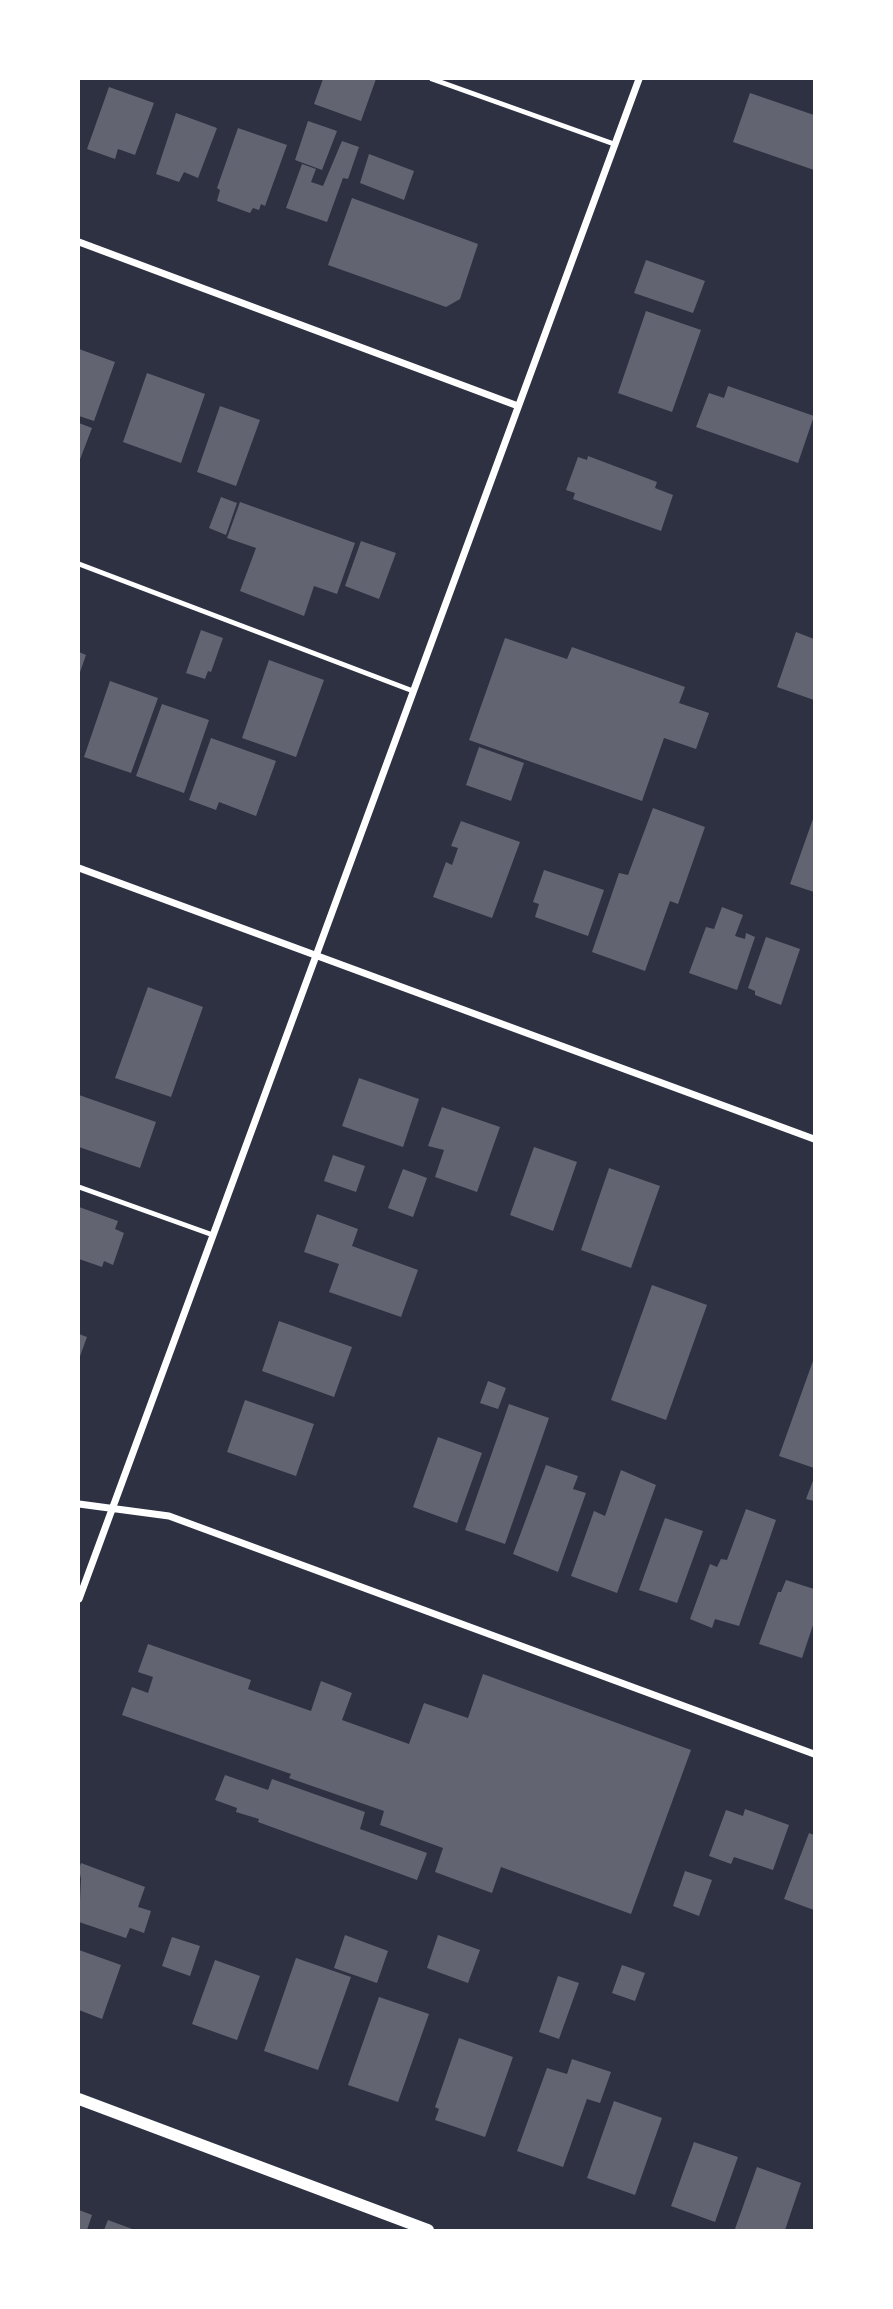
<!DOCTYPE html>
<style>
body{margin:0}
#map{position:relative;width:893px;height:2309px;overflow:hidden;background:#2d3142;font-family:Barlow,sans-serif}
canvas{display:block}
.frame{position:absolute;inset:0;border:80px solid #fff;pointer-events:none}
</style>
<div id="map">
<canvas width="893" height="2309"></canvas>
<div class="frame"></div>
</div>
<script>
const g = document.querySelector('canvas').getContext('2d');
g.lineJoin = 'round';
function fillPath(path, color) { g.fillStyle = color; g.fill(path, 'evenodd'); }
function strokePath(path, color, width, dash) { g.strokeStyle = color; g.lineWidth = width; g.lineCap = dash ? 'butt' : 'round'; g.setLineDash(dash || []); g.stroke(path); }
fillPath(new Path2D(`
 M 323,79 L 376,79 L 361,121 L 314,104 Z
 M 109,87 L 154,103 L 135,155 L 118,149 L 115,159 L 87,149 Z
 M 750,93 L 814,115 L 814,170 L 733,142 Z
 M 176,113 L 217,128 L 198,178 L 184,172 L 179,182 L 156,174 Z
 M 308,121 L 337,131 L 322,170 L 295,160 Z
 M 238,128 L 287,145 L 265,206 L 261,204 L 259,210 L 253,208 L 250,213 L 217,201 L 220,190 L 217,188 Z
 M 342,141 L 359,147 L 348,179 L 343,178 L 327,222 L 286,208 L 302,164 L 316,169 L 311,182 L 323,186 Z
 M 369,154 L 414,171 L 404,200 L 360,183 Z
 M 352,198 L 478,244 L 460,299 L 446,307 L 328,265 Z
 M 646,260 L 705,281 L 693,313 L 634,293 Z
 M 646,311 L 701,330 L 672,412 L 618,393 Z
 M 79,349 L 115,362 L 94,421 L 79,416 Z
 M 147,373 L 205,394 L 181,463 L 123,442 Z
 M 728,386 L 814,416 L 798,463 L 696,427 L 709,393 L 724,398 Z
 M 220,406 L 260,420 L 236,486 L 197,472 Z
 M 79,423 L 92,428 L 79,462 Z
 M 588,456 L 657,482 L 655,488 L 673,495 L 661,531 L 573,499 L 575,493 L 566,490 L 578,457 L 587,460 Z
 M 221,497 L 237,503 L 226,535 L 209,528 Z
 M 240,502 L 355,543 L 337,594 L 314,586 L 304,616 L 240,591 L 256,548 L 227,538 Z
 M 361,541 L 396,553 L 379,599 L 345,586 Z
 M 201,630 L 223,638 L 211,672 L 208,671 L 205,679 L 186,673 Z
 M 796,632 L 814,639 L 814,700 L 777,687 Z
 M 505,638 L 567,659 L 572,647 L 685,687 L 679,703 L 709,713 L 696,749 L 664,738 L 642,801 L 469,740 Z
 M 79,652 L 86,655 L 79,675 Z
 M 269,660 L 324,680 L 296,757 L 242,738 Z
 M 110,681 L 158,698 L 131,773 L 84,757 Z
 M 162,704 L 209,720 L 184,793 L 136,776 Z
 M 211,738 L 276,761 L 256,816 L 219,802 L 216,810 L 189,800 Z
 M 479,747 L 524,763 L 511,801 L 466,785 Z
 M 653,808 L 705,827 L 678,904 L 670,901 L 645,971 L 592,952 L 619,873 L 628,875 Z
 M 814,816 L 814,892 L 790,884 Z
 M 461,821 L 520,842 L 492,918 L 433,897 L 446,862 L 452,865 L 458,848 L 451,846 Z
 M 544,870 L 604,890 L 588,936 L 535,917 L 539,904 L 533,902 Z
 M 722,907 L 743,915 L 735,936 L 745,939 L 746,933 L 755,937 L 737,990 L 689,973 L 706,927 L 714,929 Z
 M 766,937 L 800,949 L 781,1005 L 755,995 L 755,991 L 748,988 Z
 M 148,987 L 203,1007 L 171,1097 L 115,1078 Z
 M 359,1078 L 419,1099 L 403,1147 L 342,1126 Z
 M 79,1095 L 156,1122 L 140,1168 L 79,1147 Z
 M 442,1107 L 500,1127 L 477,1192 L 435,1177 L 444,1150 L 428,1146 Z
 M 534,1147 L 577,1162 L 553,1231 L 510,1215 Z
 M 333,1155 L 365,1166 L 356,1192 L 324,1181 Z
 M 609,1168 L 660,1186 L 631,1268 L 581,1250 Z
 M 403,1169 L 427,1178 L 413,1217 L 388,1208 Z
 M 79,1207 L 118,1221 L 115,1229 L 124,1233 L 113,1265 L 104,1261 L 102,1267 L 79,1259 Z
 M 317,1214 L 358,1229 L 352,1246 L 418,1270 L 401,1317 L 329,1292 L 339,1264 L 304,1252 Z
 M 652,1285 L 707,1305 L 666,1420 L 611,1400 Z
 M 279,1321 L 352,1347 L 334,1397 L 262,1371 Z
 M 79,1334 L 87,1337 L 79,1359 Z
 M 814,1358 L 814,1468 L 779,1456 Z
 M 488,1381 L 506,1388 L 498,1409 L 480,1403 Z
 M 245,1400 L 314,1424 L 296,1476 L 227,1452 Z
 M 509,1404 L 549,1418 L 505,1544 L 465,1530 Z
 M 438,1437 L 482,1453 L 457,1523 L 413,1507 Z
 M 546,1465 L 578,1476 L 573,1489 L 586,1493 L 558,1572 L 513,1554 Z
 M 621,1470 L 656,1485 L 617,1593 L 571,1576 L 594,1511 L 605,1516 Z
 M 814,1478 L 814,1501 L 806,1499 Z
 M 746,1509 L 776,1520 L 739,1626 L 715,1619 L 712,1628 L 690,1619 L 710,1564 L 717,1567 L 721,1559 L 727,1560 Z
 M 665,1518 L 703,1531 L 677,1603 L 639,1590 Z
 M 786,1580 L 814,1589 L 814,1622 L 802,1658 L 759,1644 L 778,1592 L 781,1592 Z
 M 148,1644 L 251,1680 L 248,1689 L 311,1711 L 321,1681 L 352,1693 L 342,1720 L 409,1744 L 424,1703 L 468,1718 L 483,1674 L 691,1750 L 631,1914 L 501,1867 L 492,1893 L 435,1872 L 443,1848 L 380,1825 L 384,1811 L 289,1778 L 291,1774 L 122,1715 L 132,1687 L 148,1693 L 153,1677 L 138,1672 Z
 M 225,1775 L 268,1790 L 272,1779 L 365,1812 L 360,1829 L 427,1853 L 417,1880 L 258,1822 L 259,1819 L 236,1812 L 237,1808 L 215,1800 Z
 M 745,1809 L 789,1825 L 773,1870 L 734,1857 L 731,1864 L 709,1856 L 726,1810 L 743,1816 Z
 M 809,1833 L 814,1835 L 814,1910 L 784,1899 Z
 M 81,1863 L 145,1887 L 138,1907 L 151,1911 L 144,1933 L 130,1928 L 126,1938 L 79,1922 L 81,1879 L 79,1869 Z
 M 685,1871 L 712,1880 L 699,1916 L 673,1906 Z
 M 345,1935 L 388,1951 L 377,1983 L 334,1968 Z
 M 438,1935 L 480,1950 L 468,1983 L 427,1968 Z
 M 172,1937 L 200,1946 L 190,1976 L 162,1966 Z
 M 79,1950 L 121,1965 L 102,2019 L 79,2010 Z
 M 296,1958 L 351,1977 L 318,2070 L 264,2051 Z
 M 215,1960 L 260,1976 L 237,2040 L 192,2024 Z
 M 622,1965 L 645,1973 L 635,2001 L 612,1993 Z
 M 558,1976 L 579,1983 L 559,2039 L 539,2032 Z
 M 379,1997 L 429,2014 L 398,2102 L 348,2085 Z
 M 459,2038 L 513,2057 L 485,2137 L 435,2120 L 439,2109 L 435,2107 Z
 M 572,2059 L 611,2072 L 600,2103 L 587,2099 L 563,2167 L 517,2151 L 547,2068 L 567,2074 Z
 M 614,2101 L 662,2118 L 635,2195 L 587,2178 Z
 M 694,2142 L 738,2157 L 715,2222 L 671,2206 Z
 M 757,2167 L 801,2183 L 785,2230 L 735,2229 Z
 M 79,2210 L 92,2215 L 87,2230 L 79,2230 Z
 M 108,2220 L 135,2230 L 104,2230 Z`), '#626471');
strokePath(new Path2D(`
 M 432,79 L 614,144
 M 79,564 L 413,691
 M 79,1187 L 213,1235`), '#fff', 5);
strokePath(new Path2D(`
 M 79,242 L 518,406
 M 79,868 L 814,1139
 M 79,1504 L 169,1516 L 814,1754
 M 79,1599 L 639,79`), '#fff', 7);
strokePath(new Path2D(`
 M 79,2099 L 428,2230`), '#fff', 12);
</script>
